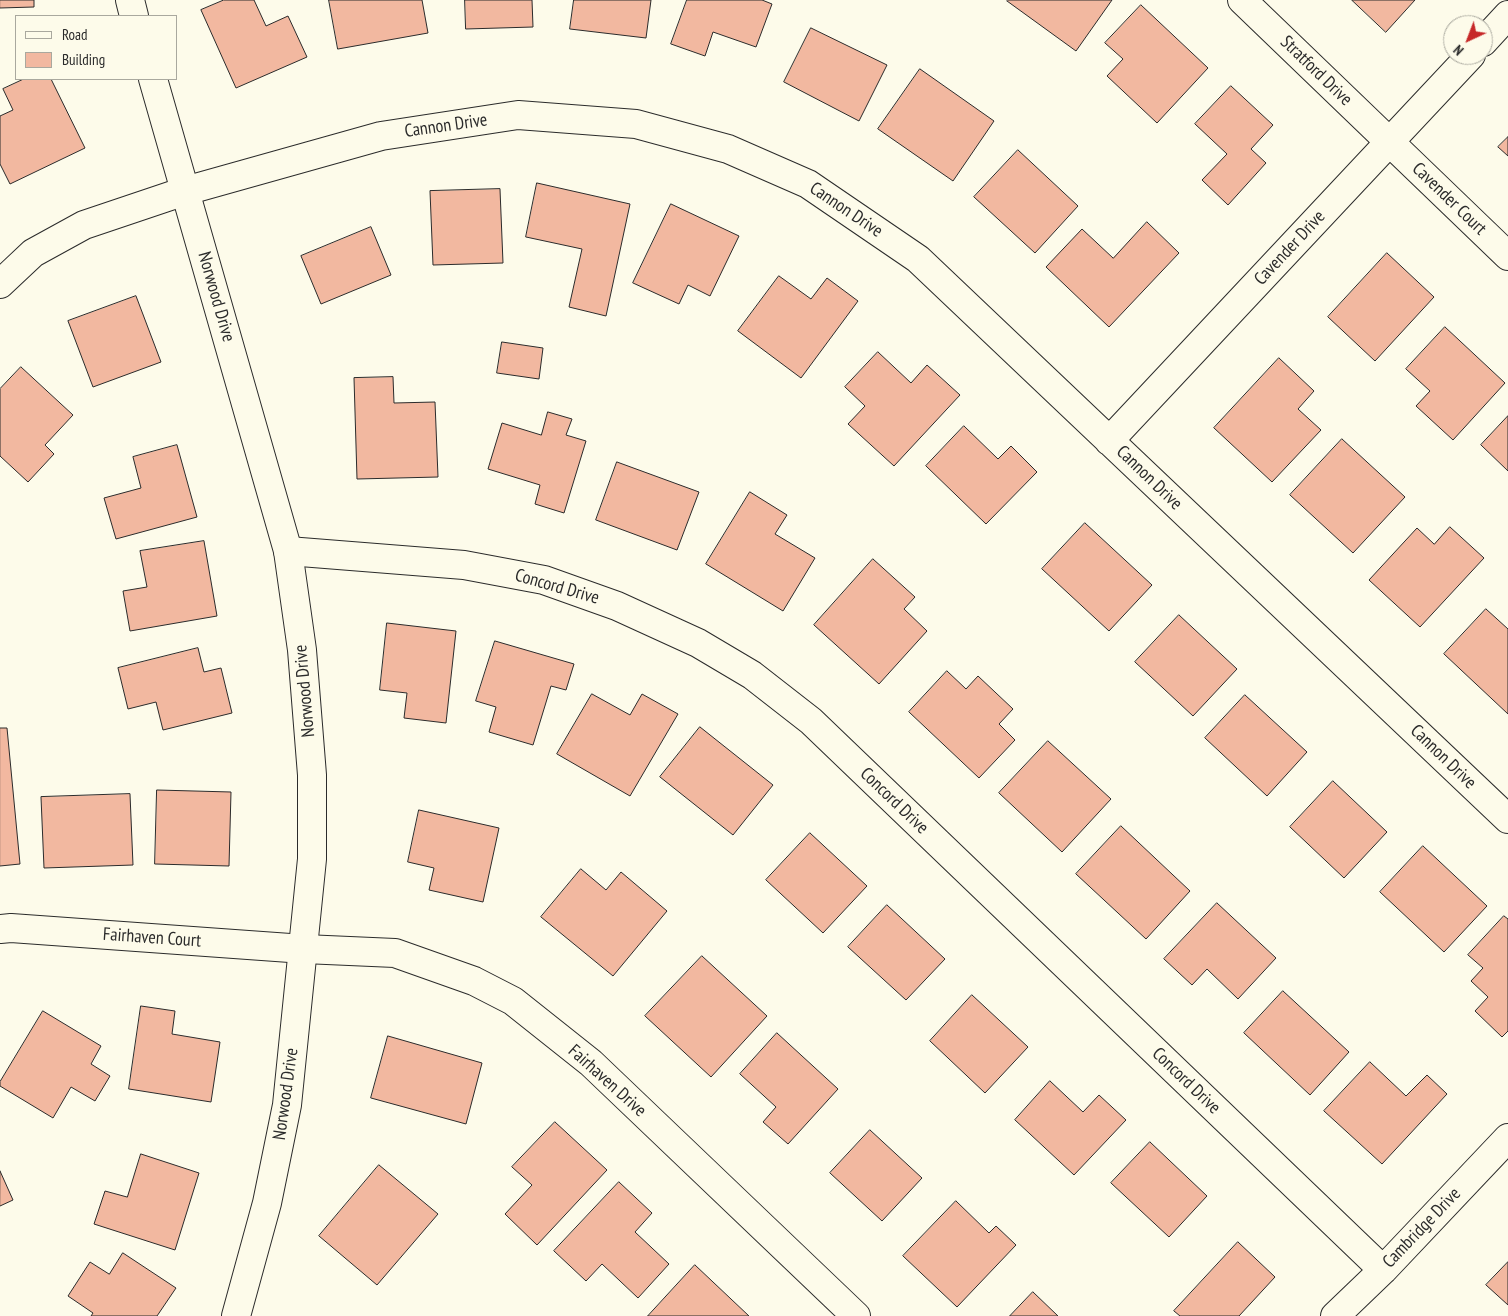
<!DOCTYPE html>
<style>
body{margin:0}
#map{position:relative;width:1508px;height:1316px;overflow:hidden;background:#fdfbea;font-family:"PT Sans Narrow",sans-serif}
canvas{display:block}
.legend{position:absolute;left:15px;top:15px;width:162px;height:65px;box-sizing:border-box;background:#fdfbea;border:1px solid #a9a89e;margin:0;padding:6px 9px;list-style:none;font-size:15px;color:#2b2b2b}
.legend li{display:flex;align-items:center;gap:10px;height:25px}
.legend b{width:25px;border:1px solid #a9a89e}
.north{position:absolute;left:1443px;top:15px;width:50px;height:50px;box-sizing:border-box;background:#fdfbea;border:1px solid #a9a89e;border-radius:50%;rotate:223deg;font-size:14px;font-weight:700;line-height:20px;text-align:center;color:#2b2b2b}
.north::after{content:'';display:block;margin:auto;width:18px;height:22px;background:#c62828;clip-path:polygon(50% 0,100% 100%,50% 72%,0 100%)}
</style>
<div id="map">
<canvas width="1508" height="1316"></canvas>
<ul class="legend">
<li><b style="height:6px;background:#fdfbea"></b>Road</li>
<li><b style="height:14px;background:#f2b8a0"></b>Building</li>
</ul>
<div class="north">N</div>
</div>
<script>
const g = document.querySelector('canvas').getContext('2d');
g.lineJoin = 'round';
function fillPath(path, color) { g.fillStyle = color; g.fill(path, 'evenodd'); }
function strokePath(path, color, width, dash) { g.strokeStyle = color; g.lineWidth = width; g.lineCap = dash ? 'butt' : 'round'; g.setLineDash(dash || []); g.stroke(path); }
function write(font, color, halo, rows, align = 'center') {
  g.font = font + ' "PT Sans Narrow",sans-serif'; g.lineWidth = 4; g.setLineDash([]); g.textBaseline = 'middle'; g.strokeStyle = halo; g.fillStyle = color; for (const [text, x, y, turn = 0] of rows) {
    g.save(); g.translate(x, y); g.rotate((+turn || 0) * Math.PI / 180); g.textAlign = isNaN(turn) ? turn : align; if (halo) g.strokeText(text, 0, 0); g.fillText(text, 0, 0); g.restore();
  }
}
const building = new Path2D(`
 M 0,0 L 34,0 L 34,7 L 0,8 Z
 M 224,0 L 254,0 L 266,26 L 288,16 L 307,57 L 236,88 L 201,10 Z
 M 329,0 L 422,0 L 428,33 L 338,49 Z
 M 465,0 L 532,0 L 533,27 L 466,29 Z
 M 574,0 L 651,0 L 646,38 L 570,29 Z
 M 687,0 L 762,0 L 772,4 L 756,47 L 713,32 L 705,56 L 671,44 Z
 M 1008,0 L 1112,0 L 1076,51 L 1007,1 Z
 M 1352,0 L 1415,0 L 1386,32 Z
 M 1141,5 L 1208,68 L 1157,123 L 1107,76 L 1123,59 L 1105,43 Z
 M 811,28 L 887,65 L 859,121 L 784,82 Z
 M 920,69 L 994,121 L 953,181 L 878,129 Z
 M 24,79 L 51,79 L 85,148 L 10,184 L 0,164 L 0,116 L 13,110 L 3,89 Z
 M 1231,86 L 1273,125 L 1251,149 L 1266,163 L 1228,205 L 1202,180 L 1227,154 L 1195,124 Z
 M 1508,137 L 1508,156 L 1498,147 Z
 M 1018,150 L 1078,206 L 1035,253 L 974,197 Z
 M 537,183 L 630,204 L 606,316 L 569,307 L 582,249 L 526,237 Z
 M 500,189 L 503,263 L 433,265 L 430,191 Z
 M 671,204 L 739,236 L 710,296 L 688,285 L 679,304 L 633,283 Z
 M 1147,222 L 1179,253 L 1109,327 L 1046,267 L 1082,229 L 1113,258 Z
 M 371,227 L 391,275 L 321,304 L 301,256 Z
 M 1387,253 L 1434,297 L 1375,361 L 1328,317 Z
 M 779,276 L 811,299 L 827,278 L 858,301 L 801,378 L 738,331 Z
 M 136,296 L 161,362 L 93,387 L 68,321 Z
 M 1445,327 L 1505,383 L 1453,440 L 1416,406 L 1430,391 L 1406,369 Z
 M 502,342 L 543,348 L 539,379 L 497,373 Z
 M 878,352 L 911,383 L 927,365 L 960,395 L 894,466 L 848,424 L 865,406 L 845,387 Z
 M 1279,358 L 1314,391 L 1298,409 L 1321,430 L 1272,482 L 1214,428 Z
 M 21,367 L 73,415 L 45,445 L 54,454 L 28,482 L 0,456 L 0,389 Z
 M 393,377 L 394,403 L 435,402 L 438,477 L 357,479 L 354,378 Z
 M 548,412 L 572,419 L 566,435 L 586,441 L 564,513 L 535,504 L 540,485 L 488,469 L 502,423 L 541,435 Z
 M 1508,416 L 1508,471 L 1481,445 Z
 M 964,426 L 998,459 L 1011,446 L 1037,472 L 986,524 L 926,466 Z
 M 1342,439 L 1405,497 L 1353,553 L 1290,495 Z
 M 177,445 L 197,517 L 116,539 L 104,498 L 141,488 L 133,457 Z
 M 617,462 L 699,492 L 677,550 L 596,520 Z
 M 750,492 L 787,515 L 775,534 L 815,558 L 783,611 L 706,564 Z
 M 1085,523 L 1152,585 L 1109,631 L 1042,569 Z
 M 1450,527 L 1484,558 L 1420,627 L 1369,580 L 1417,528 L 1434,544 Z
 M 204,541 L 217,616 L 130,631 L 123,591 L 147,587 L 140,551 Z
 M 873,559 L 915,597 L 904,609 L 927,631 L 879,684 L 814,625 Z
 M 1486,609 L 1508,629 L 1508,714 L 1444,654 Z
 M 1179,615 L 1237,669 L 1193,716 L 1135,662 Z
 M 387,623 L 456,631 L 446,723 L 404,718 L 407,693 L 380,690 Z
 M 495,641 L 574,664 L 566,690 L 551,686 L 533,745 L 489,732 L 496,707 L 476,701 Z
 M 198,648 L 204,672 L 221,668 L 232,713 L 163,730 L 156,702 L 128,709 L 118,668 Z
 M 947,671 L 966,689 L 978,676 L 1013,709 L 999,724 L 1015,740 L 979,778 L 909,712 Z
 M 592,694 L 630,715 L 642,694 L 678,714 L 630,796 L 557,754 Z
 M 1245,695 L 1307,752 L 1267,796 L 1205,738 Z
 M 700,727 L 773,785 L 733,835 L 660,777 Z
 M 0,728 L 7,728 L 20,864 L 0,866 Z
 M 1048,741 L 1111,799 L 1062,852 L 999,793 Z
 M 1333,781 L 1387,832 L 1344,878 L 1290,827 Z
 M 157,790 L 231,792 L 229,866 L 155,864 Z
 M 130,794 L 133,865 L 44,868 L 41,797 Z
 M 419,810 L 499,828 L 483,902 L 429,890 L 434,868 L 408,862 Z
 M 1121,826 L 1190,891 L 1146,939 L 1076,874 Z
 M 810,833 L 867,886 L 823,933 L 766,880 Z
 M 1423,846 L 1487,906 L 1444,952 L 1380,892 Z
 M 581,869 L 606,890 L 621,872 L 667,911 L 613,976 L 541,917 Z
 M 1217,903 L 1276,958 L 1238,999 L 1207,969 L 1192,985 L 1164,959 Z
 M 887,905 L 945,959 L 906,1000 L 848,947 Z
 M 1504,916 L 1508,919 L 1508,1031 L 1502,1037 L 1475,1011 L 1488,997 L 1471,981 L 1483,968 L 1468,955 Z
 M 702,956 L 767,1016 L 711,1077 L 645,1016 Z
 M 1283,991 L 1349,1052 L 1310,1095 L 1244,1033 Z
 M 972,995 L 1028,1047 L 985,1093 L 930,1041 Z
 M 141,1006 L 175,1011 L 172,1034 L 220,1042 L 211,1102 L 129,1089 Z
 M 43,1011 L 101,1046 L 91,1064 L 110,1076 L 95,1101 L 71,1087 L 53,1118 L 0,1086 L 0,1082 Z
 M 777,1033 L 838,1089 L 788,1144 L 763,1122 L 776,1107 L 740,1074 Z
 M 388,1036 L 482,1063 L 466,1124 L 371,1098 Z
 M 1370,1062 L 1406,1096 L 1427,1075 L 1447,1094 L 1382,1164 L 1324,1111 Z
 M 1050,1081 L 1083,1112 L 1099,1095 L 1126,1120 L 1074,1175 L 1015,1120 Z
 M 555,1122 L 607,1170 L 537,1245 L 505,1214 L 532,1185 L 512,1167 Z
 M 870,1130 L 922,1178 L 882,1221 L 830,1173 Z
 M 1150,1142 L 1207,1196 L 1169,1237 L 1111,1183 Z
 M 141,1154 L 199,1173 L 175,1250 L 94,1224 L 105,1191 L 127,1197 Z
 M 379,1165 L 438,1214 L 377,1285 L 319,1236 Z
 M 0,1171 L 13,1200 L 0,1206 Z
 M 619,1182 L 652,1213 L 635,1232 L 669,1264 L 638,1298 L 602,1264 L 586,1281 L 554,1251 Z
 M 956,1201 L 989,1233 L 996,1226 L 1016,1245 L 957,1307 L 903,1256 Z
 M 1238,1242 L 1275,1277 L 1239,1316 L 1180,1316 L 1174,1311 Z
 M 123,1253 L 176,1288 L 157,1316 L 91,1316 L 93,1313 L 68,1296 L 90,1262 L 109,1274 Z
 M 1508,1262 L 1508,1305 L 1486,1285 Z
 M 695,1265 L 749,1316 L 648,1316 Z
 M 1033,1292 L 1058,1316 L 1010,1316 Z`);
fillPath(building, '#f2b8a0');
strokePath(building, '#2b2b2b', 1);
const minor = new Path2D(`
 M 1242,0 L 1508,256
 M 1483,42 L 1508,15
 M 0,284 L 33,253 L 84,225 L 185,191 L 381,136 L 518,115 L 636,124 L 728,149 L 808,184 L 918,259 L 1508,819
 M 1109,441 L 1471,55
 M 288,551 L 464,565 L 544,580 L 617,606 L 698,643 L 752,675 L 811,721 L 1383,1270
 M 0,929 L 11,928 L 304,949 L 395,953 L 474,981 L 513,1001 L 591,1063 L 856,1316
 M 1335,1316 L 1383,1270 L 1508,1138`);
const major = new Path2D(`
 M 130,0 L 134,16
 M 153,79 L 288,551 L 302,650 L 312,775 L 312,859 L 287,1105 L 267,1203 L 236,1316`);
strokePath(minor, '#2b2b2b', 30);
strokePath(major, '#2b2b2b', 30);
strokePath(minor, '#fdfbea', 28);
strokePath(major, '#fdfbea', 28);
write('18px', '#2b2b2b', '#fdfbea', [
 ["Stratford Drive",1316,71,44],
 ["Cannon Drive",446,126,-8],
 ["Cavender Court",1449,199,44],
 ["Cannon Drive",846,210,34],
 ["Cavender Drive",1290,248,-47],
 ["Norwood Drive",216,297,74],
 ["Cannon Drive",1149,478,44],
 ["Concord Drive",557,587,16],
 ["Norwood Drive",305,691,-95],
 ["Cannon Drive",1443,757,44],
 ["Concord Drive",894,801,44],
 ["Fairhaven Court",152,938,4],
 ["Fairhaven Drive",607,1081,42],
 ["Concord Drive",1186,1081,44],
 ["Norwood Drive",286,1094,-82],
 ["Cambridge Drive",1422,1228,-46]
]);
</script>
